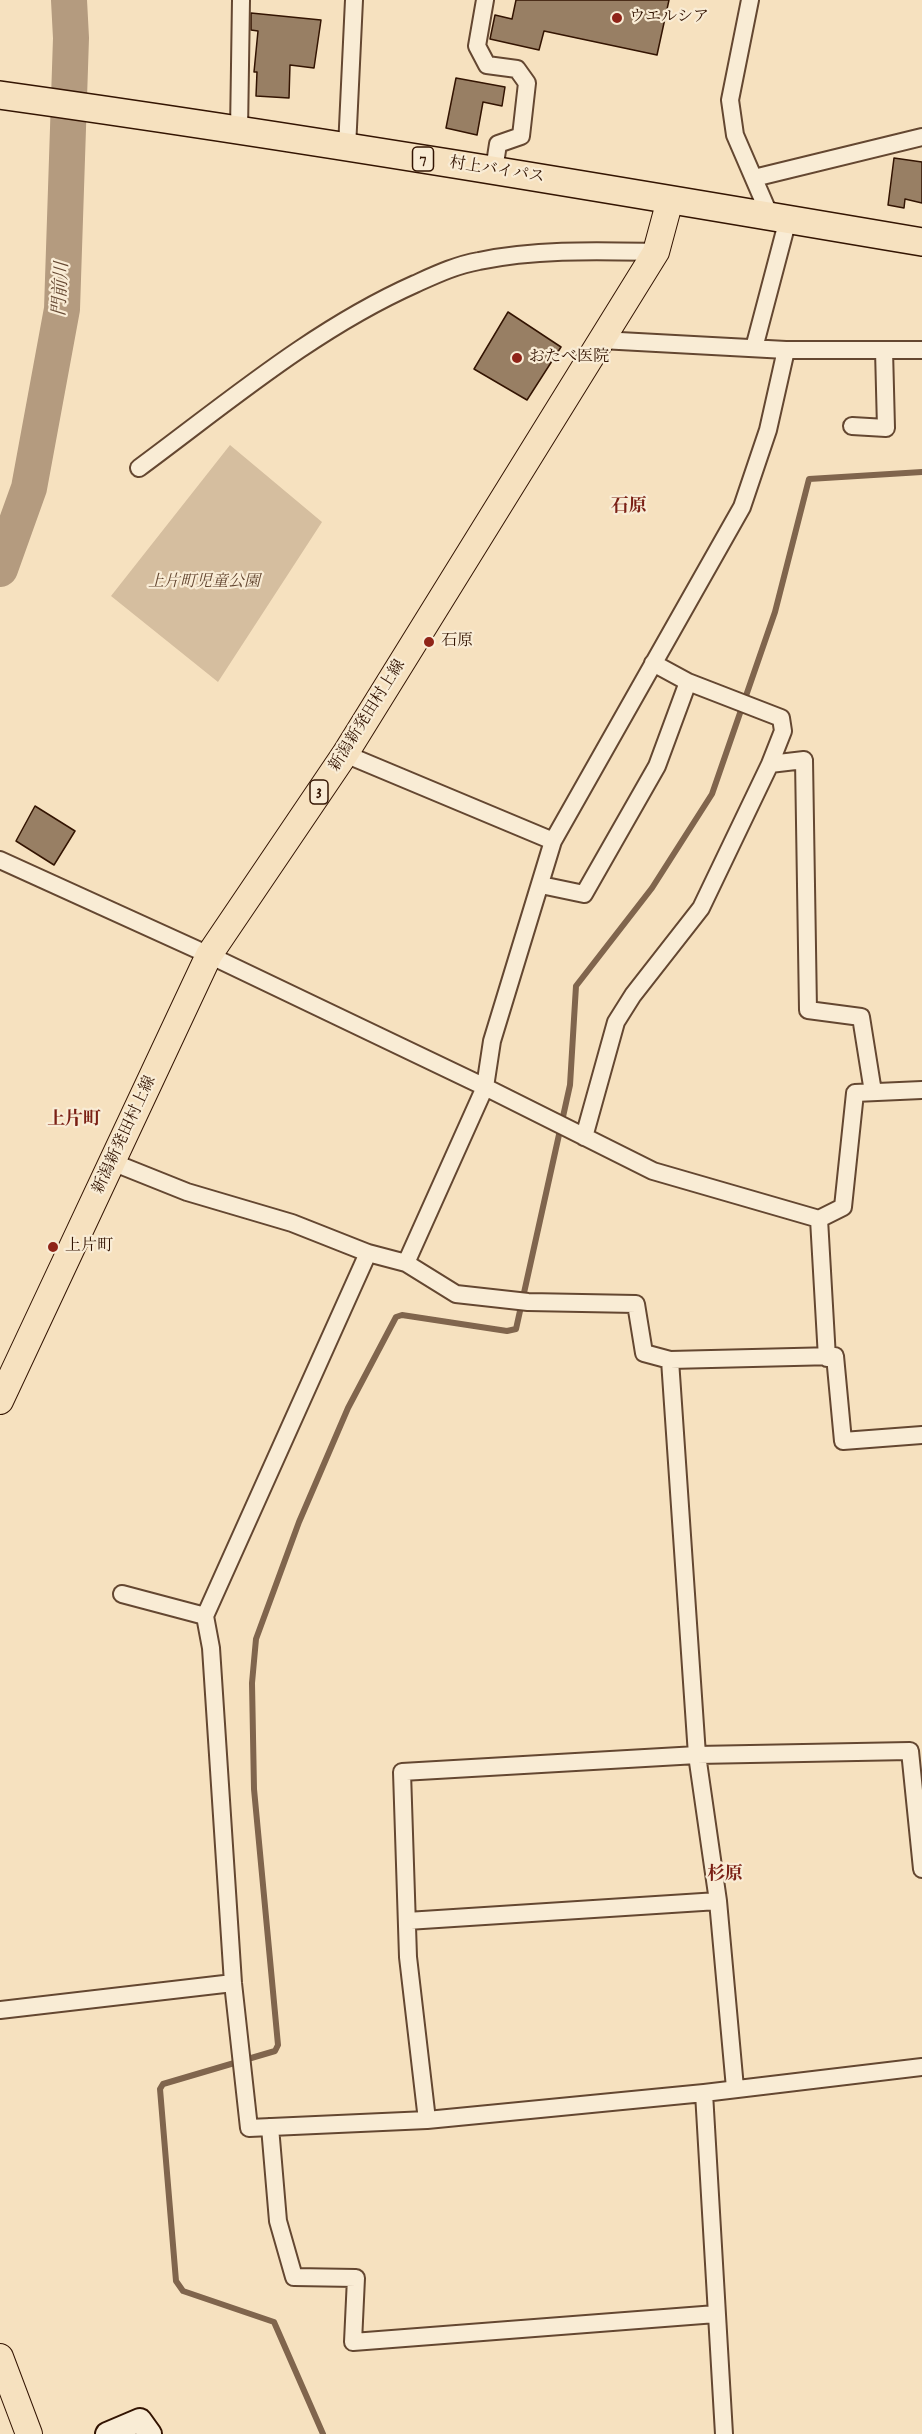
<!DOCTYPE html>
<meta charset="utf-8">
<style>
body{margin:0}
canvas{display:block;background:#f6e1bf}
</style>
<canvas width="922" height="2434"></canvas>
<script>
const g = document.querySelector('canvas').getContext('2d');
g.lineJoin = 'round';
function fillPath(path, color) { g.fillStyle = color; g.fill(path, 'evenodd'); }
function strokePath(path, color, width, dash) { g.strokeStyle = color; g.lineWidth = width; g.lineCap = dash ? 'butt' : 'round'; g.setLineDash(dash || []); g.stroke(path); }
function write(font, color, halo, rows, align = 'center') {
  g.font = font + ' "IM FELL English","Noto Serif JP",serif'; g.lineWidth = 4.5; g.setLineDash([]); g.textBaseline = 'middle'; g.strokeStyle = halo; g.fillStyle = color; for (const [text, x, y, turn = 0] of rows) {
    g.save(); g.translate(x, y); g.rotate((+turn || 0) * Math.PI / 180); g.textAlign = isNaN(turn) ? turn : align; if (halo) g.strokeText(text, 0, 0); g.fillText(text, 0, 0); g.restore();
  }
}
fillPath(new Path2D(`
 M 230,445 L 322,522 L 218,682 L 111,596 Z`), '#d5be9f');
strokePath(new Path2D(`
 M 323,2434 L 274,2322 L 183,2291 L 176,2281 L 160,2089 L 163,2084 L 275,2051 L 278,2045 L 254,1789 L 252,1683 L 256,1639 L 299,1522 L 348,1408 L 396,1317 L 402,1315 L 507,1331 L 516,1329 L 570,1085 L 576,986 L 652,888 L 712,794 L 775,612 L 809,479 L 922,472`), '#80654d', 6);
strokePath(new Path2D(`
 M 0,569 L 29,488 L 62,309 L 71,38 L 69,0`), '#b49b7f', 36);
const building = new Path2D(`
 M 516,0 L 669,0 L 657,55 L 544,31 L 539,50 L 490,39 L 495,15 L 512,19 Z
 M 251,13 L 321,20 L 314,68 L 290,65 L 289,98 L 256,96 L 257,72 L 254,72 L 258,31 L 251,30 Z
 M 456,78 L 505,87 L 502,106 L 483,102 L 477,135 L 446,128 Z
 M 894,158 L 922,162 L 922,203 L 905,199 L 904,208 L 888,205 Z
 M 508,312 L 561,347 L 527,400 L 474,369 Z
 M 35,806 L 75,831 L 54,865 L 16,841 Z`);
fillPath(building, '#987f64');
strokePath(building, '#331402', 1.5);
const minor = new Path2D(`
 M 485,0 L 477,46 L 487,65 L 517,69 L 527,83 L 521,136 L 498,144 L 494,170
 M 750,0 L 730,100 L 735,135 L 770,216
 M 239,131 L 241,0
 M 347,148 L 354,0
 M 754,178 L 922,137
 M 601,340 L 786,350 L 922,350
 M 754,348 L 788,219
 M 852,426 L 886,428 L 884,350
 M 139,468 C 227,403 314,329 415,284 C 435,275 456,265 479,261 C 537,249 598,251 656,252
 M 345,754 L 553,841
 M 770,764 L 804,760 L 808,1010 L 861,1017 L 873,1092
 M 0,860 L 209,955 L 485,1087 L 653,1171 L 819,1219 L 843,1207 L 855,1093 L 922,1090
 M 541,885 L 584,894 L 657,766 L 688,682
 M 584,1137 L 616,1022 L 633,995 L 701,908 L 770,764 L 783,731 L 781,718 L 688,682 L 653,663
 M 112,1162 L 187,1192 L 292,1223 L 368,1253 L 406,1263 L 456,1294 L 528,1302 L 636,1304 L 644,1353 L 670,1360 L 697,1755 L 718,1901 L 735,2088
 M 819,1219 L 827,1358
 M 368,1253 L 205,1616 L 211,1648 L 233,1983 L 249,2128 L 427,2120 L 704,2093 L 922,2067
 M 406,1263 L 485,1087 L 492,1041 L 553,841 L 742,507 L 768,430 L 786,350
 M 670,1360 L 835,1356 L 843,1441 L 922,1435
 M 122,1594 L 205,1616
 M 407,1921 L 718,1901
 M 0,2010 L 233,1983
 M 704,2093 L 724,2434
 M 427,2120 L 408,1957 L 402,1772 L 697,1755 L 910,1751 L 922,1869
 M 270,2127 L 278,2221 L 294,2277 L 356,2278 L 353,2342 L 716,2314`);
const secondary = new Path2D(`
 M 107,2434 L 140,2420 L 150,2434`);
const primary = new Path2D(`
 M 0,1401 L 209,955 L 345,754 L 656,252 L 670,200
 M 0,2357 L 29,2434`);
const trunk = new Path2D(`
 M 0,95 C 308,138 615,190 922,242`);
strokePath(minor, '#644731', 20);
strokePath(secondary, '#331402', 26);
strokePath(primary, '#331402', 28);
strokePath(trunk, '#331402', 30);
strokePath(minor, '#f9ecd5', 16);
strokePath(secondary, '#f9ecd5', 22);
strokePath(primary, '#f6e1bf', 26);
strokePath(trunk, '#f6e1bf', 27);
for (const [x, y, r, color] of [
 [617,18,6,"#8f2418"],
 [517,358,6,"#8f2418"],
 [429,642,6,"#8f2418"],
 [53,1247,6,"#8f2418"]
]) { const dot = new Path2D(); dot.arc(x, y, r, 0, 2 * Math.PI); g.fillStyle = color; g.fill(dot); strokePath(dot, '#f9ecd5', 2); }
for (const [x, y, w] of [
 [423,159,21],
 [319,792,18]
]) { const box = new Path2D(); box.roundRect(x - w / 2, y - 12, w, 24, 4.5); g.fillStyle = '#f9ecd5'; g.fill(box); strokePath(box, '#331402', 1.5); }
write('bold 15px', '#331402', null, [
 ["7",423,159],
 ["3",319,792]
]);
write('16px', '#331402', '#f9ecd5', [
 ["ウエルシア",629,18],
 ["おたべ医院",529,358],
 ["石原",441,642],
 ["上片町",65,1247]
], 'left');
write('16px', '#331402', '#f9ecd5', [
 ["村上バイパス",497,171,9],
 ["新潟新発田村上線",368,716,-58],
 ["新潟新発田村上線",125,1135,-65]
]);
write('italic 16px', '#644731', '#f9ecd5', [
 ["上片町児童公園",204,583]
]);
write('italic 18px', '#674a34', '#f9ecd5', [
 ["門前川",62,289,-87]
]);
write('bold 18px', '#7a1f14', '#f9ecd5', [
 ["石原",629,507],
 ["上片町",74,1120],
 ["杉原",725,1875]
]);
</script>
